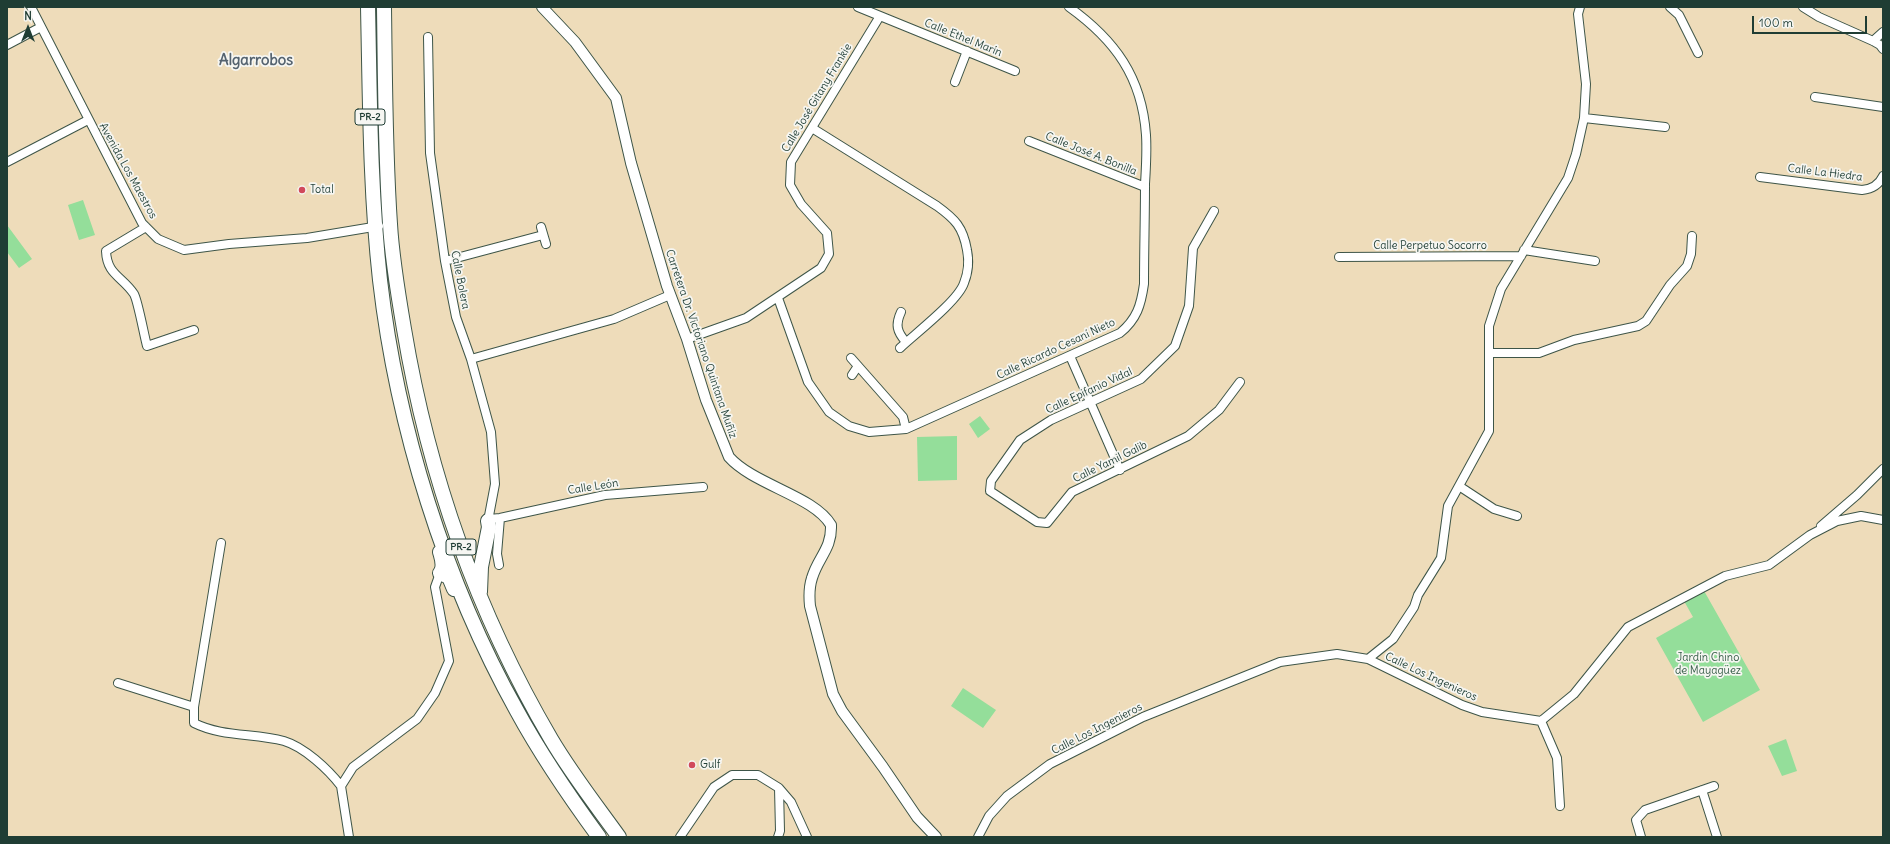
<!DOCTYPE html>
<meta charset="utf-8">
<style>
body{margin:0}
#map{position:relative;width:1890px;height:844px;overflow:hidden;background:#eedcba;font-family:Delius,sans-serif}
canvas{display:block}
.frame{position:absolute;inset:0;border:8px solid #1f3d34;pointer-events:none}
.north{position:absolute;left:8px;top:8px;width:40px;height:40px;-webkit-text-stroke:3px #f6f6f2;paint-order:stroke;rotate:0deg;font-size:11px;font-weight:700;line-height:16px;text-align:center;color:#1f3d34}
.north::after{content:'';display:block;margin:auto;width:14px;height:18px;background:#1f3d34;clip-path:polygon(50% 0,100% 100%,50% 72%,0 100%)}
.scale{position:absolute;left:1752px;top:16px;width:115px;height:18px;box-sizing:border-box;border:2px solid #1f3d34;border-top:0;padding-left:5px;font-size:12px;line-height:14px;white-space:nowrap;color:#1f3d34;-webkit-text-stroke:3px #f6f6f2;paint-order:stroke}
</style>
<div id="map">
<canvas width="1890" height="844"></canvas>
<div class="frame"></div>
<div class="north">N</div>
<div class="scale">100 m</div>
</div>
<script>
const g = document.querySelector('canvas').getContext('2d');
g.lineJoin = 'round';
function fillPath(path, color) { g.fillStyle = color; g.fill(path, 'evenodd'); }
function strokePath(path, color, width, dash) { g.strokeStyle = color; g.lineWidth = width; g.lineCap = dash ? 'butt' : 'round'; g.setLineDash(dash || []); g.stroke(path); }
function write(font, color, halo, rows, align = 'center') {
  g.font = font + ' Delius,sans-serif'; g.lineWidth = 3.5; g.setLineDash([]); g.textBaseline = 'middle'; g.strokeStyle = halo; g.fillStyle = color; for (const [text, x, y, turn = 0] of rows) {
    g.save(); g.translate(x, y); g.rotate((+turn || 0) * Math.PI / 180); g.textAlign = isNaN(turn) ? turn : align; if (halo) g.strokeText(text, 0, 0); g.fillText(text, 0, 0); g.restore();
  }
}
fillPath(new Path2D(`
 M 83,200 L 95,235 L 79,240 L 68,205 Z
 M 7,225 L 32,259 L 19,268 L 7,252 Z
 M 980,416 L 990,429 L 978,438 L 969,424 Z
 M 957,436 L 957,480 L 918,481 L 917,437 Z
 M 1703,589 L 1760,690 L 1703,722 L 1656,638 L 1693,617 L 1684,601 Z
 M 963,688 L 996,710 L 983,728 L 951,706 Z
 M 1786,739 L 1797,771 L 1782,776 L 1768,746 Z`), '#94de9a');
const minor = new Path2D(`
 M 31,7 L 142,223 L 158,239 L 184,250 L 229,244 L 307,238 L 379,226
 M 858,7 L 1015,71
 M 1670,7 L 1679,15 L 1698,53
 M 1803,7 L 1819,17 L 1873,41 L 1880,45 L 1883,49
 M 428,37 L 430,153 L 445,261 L 456,317 L 471,359 L 491,432 L 495,484 L 488,521
 M 1873,41 L 1883,32
 M 7,45 L 41,27
 M 955,82 L 967,51
 M 1815,97 L 1883,107
 M 1584,118 L 1665,127
 M 812,128 L 937,206 C 955,219 963,227 967,250 C 969,260 968,273 964,283 C 958,301 916,333 900,348
 M 1029,141 L 1145,187
 M 7,162 L 88,120
 M 1760,177 L 1862,190 C 1872,189 1879,185 1883,176
 M 1214,211 L 1193,248 L 1189,306 L 1175,346 L 1141,379 L 1051,420 L 1020,440 L 991,481 L 990,491 L 1037,522 L 1047,523 L 1072,492 L 1188,436 L 1219,410 L 1240,382
 M 146,227 L 106,251 C 107,275 122,276 134,294 C 138,301 144,335 147,346 L 194,330
 M 541,227 L 546,244
 M 1524,250 L 1595,261
 M 1339,257 L 1521,256
 M 445,261 L 543,235
 M 778,298 L 808,382 L 829,412 L 849,426 L 869,432 L 906,429 L 1120,333 C 1137,319 1141,305 1144,284 C 1144,251 1145,217 1145,184 C 1146,168 1147,151 1146,135 C 1142,77 1115,40 1069,7
 M 901,312 C 895,325 897,332 906,342
 M 687,339 L 746,318 L 821,268 L 829,254 L 827,233 L 801,204 L 790,185 L 791,162 L 880,16
 M 1489,353 L 1539,353 L 1574,340 L 1638,326 L 1646,321 L 1670,285 L 1687,266 L 1691,254 L 1692,236
 M 1070,356 L 1120,470
 M 851,358 L 903,417 L 906,429
 M 471,359 L 614,319 L 670,295
 M 852,375 L 858,366
 M 1459,486 L 1494,509 L 1517,516
 M 489,519 L 500,518 L 605,495 L 703,487
 M 1821,526 L 1857,495 L 1883,469
 M 221,543 L 194,707 L 194,723 C 222,737 254,733 284,741 C 304,747 328,769 341,786
 M 499,565 L 497,554 L 500,518
 M 1368,659 L 1393,639 L 1414,607 L 1418,595 L 1441,558 L 1448,506 L 1489,431 L 1489,326 L 1501,289 L 1568,178 L 1576,154 L 1584,118 L 1586,84 L 1578,14 L 1580,7
 M 118,683 L 194,707
 M 1541,721 L 1557,758 L 1560,806
 M 779,788 L 791,802 L 807,837
 M 1702,790 L 1717,837
 M 349,837 L 341,786 L 353,767 L 417,719 L 435,693 L 449,661 L 435,587 L 440,573
 M 680,837 L 714,787 L 732,775 L 758,775 L 779,788 L 780,831 L 778,837
 M 978,837 L 989,816 L 1007,796 L 1050,764 L 1143,717 L 1280,662 L 1337,654 L 1368,659 L 1462,705 L 1482,712 L 1541,721 L 1574,694 L 1628,627 L 1725,576 L 1769,565 L 1810,535 L 1837,521 L 1861,516 L 1883,520
 M 1641,837 L 1636,820 L 1645,810 L 1714,786`);
const tertiary = new Path2D(`
 M 542,7 L 575,42 L 616,98 L 631,163 L 667,286 L 687,339 L 706,400 L 729,457 C 754,485 814,496 831,525 C 832,549 818,557 812,578 C 809,587 809,596 810,606 L 833,694 L 842,711 L 883,767 L 917,817 L 936,837`);
const trunk = new Path2D(`
 M 368,7 C 370,98 370,190 380,280 C 397,427 445,582 517,711 C 541,755 569,796 599,837
 M 384,7 C 385,79 385,152 390,224 C 392,259 398,294 404,329 C 428,473 477,613 551,739 C 571,773 596,805 619,837
 M 440,552 C 442,559 445,567 440,573 L 449,577 L 454,589
 M 480,592 L 481,567 L 489,527 L 488,521`);
strokePath(minor, '#3e5548', 10);
strokePath(tertiary, '#3e5548', 12);
strokePath(trunk, '#3e5548', 16);
strokePath(minor, '#fff', 8);
strokePath(tertiary, '#fff', 10);
strokePath(trunk, '#fff', 14);
for (const [x, y, r, color] of [
 [302,190,4,"#d1495b"],
 [692,765,4,"#d1495b"]
]) { const dot = new Path2D(); dot.arc(x, y, r, 0, 2 * Math.PI); g.fillStyle = color; g.fill(dot); strokePath(dot, '#f6f6f2', 1.5); }
for (const [x, y, w] of [
 [370,117,30],
 [461,547,30]
]) { const box = new Path2D(); box.roundRect(x - w / 2, y - 8, w, 16, 3); g.fillStyle = '#f6f6f2'; g.fill(box); strokePath(box, '#1f3d34', 1); }
write('bold 10px', '#1f3d34', null, [
 ["PR-2",370,117],
 ["PR-2",461,547]
]);
write('11px', '#1f3d34', '#f6f6f2', [
 ["Calle Ethel Marín",963,38,22],
 ["Calle José Gitany Frankie",817,98,-59],
 ["Calle José A. Bonilla",1091,154,22],
 ["Avenida Los Maestros",128,171,61],
 ["Calle La Hiedra",1825,173,7],
 ["Calle Perpetuo Socorro",1430,246],
 ["Calle Bolera",460,280,79],
 ["Carretera Dr. Victoriano Quintana Muñiz",701,344,71],
 ["Calle Ricardo Cesaní Nieto",1056,349,-25],
 ["Calle Epifanio Vidal",1089,391,-25],
 ["Calle Yamil Galib",1110,462,-26],
 ["Calle León",593,487,-9],
 ["Calle Los Ingenieros",1431,677,25],
 ["Calle Los Ingenieros",1097,729,-27]
]);
write('11px', '#1f3d34', '#f6f6f2', [
 ["Total",310,190],
 ["Gulf",700,765]
], 'left');
write('11px', '#365d48', '#f6f6f2', [
 ["Jardín Chino",1708,658],
 ["de Mayagüez",1708,671]
]);
write('bold 15px', '#55636f', '#f6f6f2', [
 ["Algarrobos",256,61]
]);
</script>
